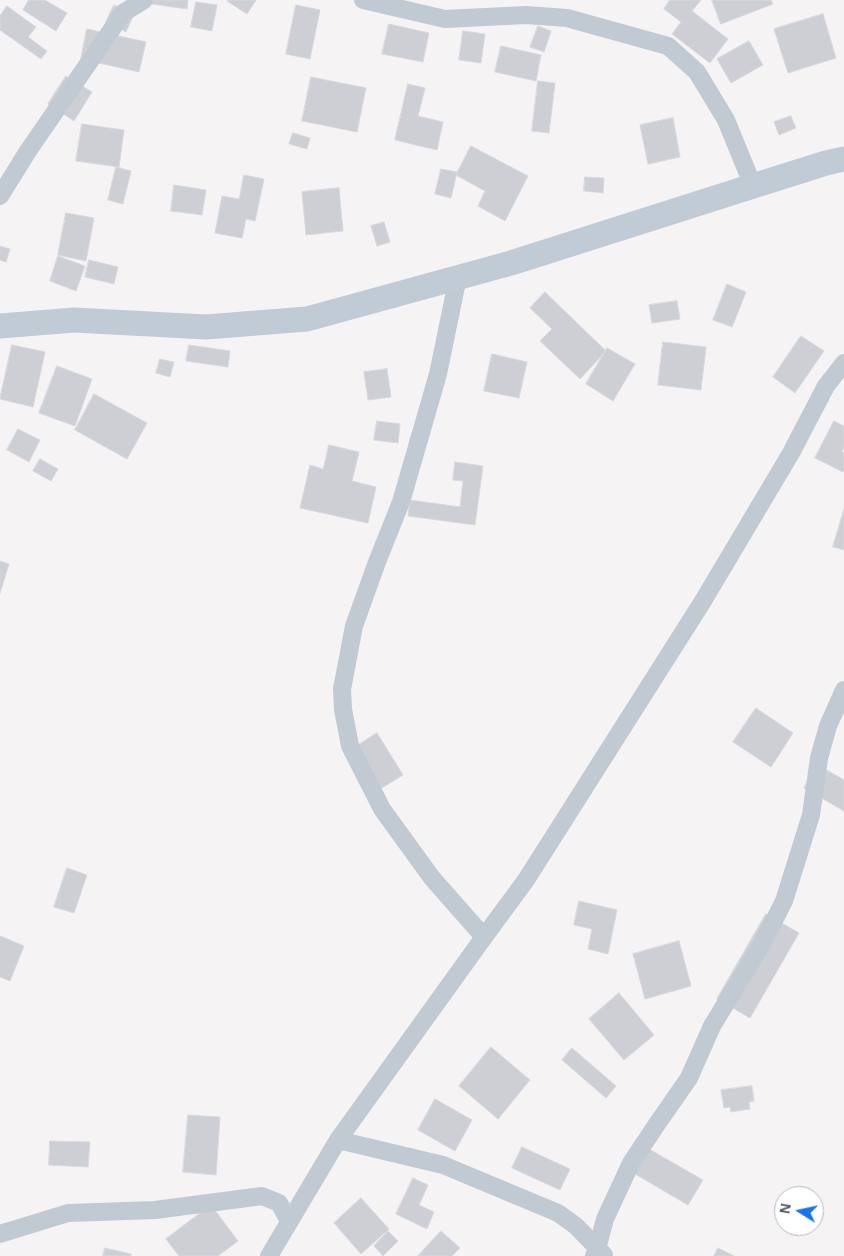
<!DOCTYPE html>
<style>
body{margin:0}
#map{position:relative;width:844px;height:1256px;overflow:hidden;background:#f5f3f3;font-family:Helvetica,sans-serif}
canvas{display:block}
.north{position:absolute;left:774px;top:1186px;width:50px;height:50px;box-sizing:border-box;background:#fff;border:1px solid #b7bbc0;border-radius:50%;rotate:280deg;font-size:14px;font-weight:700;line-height:20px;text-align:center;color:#4a5661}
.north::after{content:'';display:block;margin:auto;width:18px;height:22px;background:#1a73e8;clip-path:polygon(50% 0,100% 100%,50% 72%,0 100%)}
</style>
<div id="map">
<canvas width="844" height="1256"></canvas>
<div class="north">N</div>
</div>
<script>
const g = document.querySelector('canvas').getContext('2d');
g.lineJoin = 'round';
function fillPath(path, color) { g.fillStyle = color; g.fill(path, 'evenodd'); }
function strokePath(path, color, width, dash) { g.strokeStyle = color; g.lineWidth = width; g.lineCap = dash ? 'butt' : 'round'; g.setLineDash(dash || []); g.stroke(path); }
const building = new Path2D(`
 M 29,0 L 45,0 L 67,13 L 56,31 L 23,10 Z
 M 152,0 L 188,0 L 187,9 L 152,4 Z
 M 228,0 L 256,0 L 247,14 L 227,1 Z
 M 670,0 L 701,0 L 692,11 L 728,39 L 710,63 L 672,34 L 681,22 L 664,9 Z
 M 712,0 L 771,0 L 773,4 L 721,24 Z
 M 196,2 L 217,5 L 212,31 L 191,27 Z
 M 114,5 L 134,14 L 126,32 L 106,22 Z
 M 296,5 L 320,10 L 310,59 L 286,54 Z
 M 7,6 L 36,27 L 28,37 L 47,51 L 41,59 L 0,30 L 0,16 Z
 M 823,14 L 836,58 L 788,73 L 774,29 Z
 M 389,24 L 429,33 L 423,62 L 382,54 Z
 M 538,26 L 551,31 L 544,52 L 530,47 Z
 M 87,29 L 146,42 L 139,72 L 81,59 Z
 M 463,31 L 485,34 L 481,63 L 459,60 Z
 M 749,41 L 763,65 L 731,83 L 717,59 Z
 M 501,46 L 541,55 L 536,81 L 495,72 Z
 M 66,76 L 92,92 L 74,121 L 48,104 Z
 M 311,77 L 366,88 L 357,132 L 302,121 Z
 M 538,81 L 555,83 L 549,133 L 532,131 Z
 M 408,84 L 425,88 L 418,116 L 443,122 L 437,150 L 395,140 Z
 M 791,116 L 796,128 L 779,135 L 774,122 Z
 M 673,118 L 680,157 L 648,164 L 640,125 Z
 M 82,124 L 124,130 L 119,167 L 76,161 Z
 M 293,133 L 310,138 L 307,149 L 289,144 Z
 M 471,146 L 528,176 L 505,221 L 478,206 L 485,191 L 456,175 Z
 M 116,167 L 131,171 L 123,204 L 108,200 Z
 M 441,169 L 457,172 L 451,198 L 435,194 Z
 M 244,175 L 264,179 L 255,221 L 246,219 L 242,238 L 215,233 L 222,196 L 239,199 Z
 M 585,177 L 604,178 L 603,193 L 584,191 Z
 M 174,185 L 206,190 L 202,215 L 171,211 Z
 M 339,188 L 343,231 L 306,235 L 302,192 Z
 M 66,213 L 94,218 L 86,261 L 58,255 Z
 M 384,222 L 390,242 L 377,246 L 371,226 Z
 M 0,246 L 10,249 L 6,262 L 0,260 Z
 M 58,256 L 85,266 L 76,291 L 50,281 Z
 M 89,260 L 118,267 L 114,284 L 85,277 Z
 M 727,284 L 746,292 L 732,327 L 713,320 Z
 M 545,292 L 606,351 L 580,379 L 540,341 L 552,329 L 530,308 Z
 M 677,301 L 680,319 L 652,323 L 649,305 Z
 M 801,336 L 824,351 L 795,393 L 773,377 Z
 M 663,342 L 706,347 L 701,390 L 658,385 Z
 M 12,345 L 45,352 L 33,407 L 0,399 Z
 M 189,345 L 230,351 L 228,367 L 186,361 Z
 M 607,348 L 635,364 L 613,401 L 586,384 Z
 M 492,354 L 527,362 L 519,398 L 484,391 Z
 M 160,359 L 174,362 L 170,377 L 156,373 Z
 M 57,366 L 92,379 L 75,426 L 39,413 Z
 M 387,369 L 391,397 L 368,400 L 364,372 Z
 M 94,394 L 147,423 L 127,459 L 75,430 Z
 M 377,421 L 400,424 L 398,443 L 374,440 Z
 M 834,421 L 844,426 L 844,447 L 842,452 L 844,453 L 844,469 L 843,472 L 815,458 Z
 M 18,429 L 40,440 L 29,462 L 7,450 Z
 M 329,445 L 359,452 L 352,481 L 376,487 L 368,523 L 300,508 L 310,465 L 323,469 Z
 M 40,459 L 58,469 L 51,481 L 33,471 Z
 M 455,462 L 483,466 L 475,525 L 408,516 L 410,500 L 460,507 L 463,481 L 453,480 Z
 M 844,509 L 844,550 L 833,547 Z
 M 0,561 L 9,564 L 0,593 Z
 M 756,708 L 793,733 L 771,767 L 733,742 Z
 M 377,733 L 403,775 L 377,791 L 352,749 Z
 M 818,765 L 844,780 L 844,811 L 804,788 Z
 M 67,868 L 87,875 L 74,913 L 54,907 Z
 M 579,901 L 617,910 L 608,954 L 588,949 L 592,929 L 574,925 Z
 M 766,914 L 799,933 L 750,1018 L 717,999 Z
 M 0,936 L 24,946 L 10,981 L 0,977 Z
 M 679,941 L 691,986 L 645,999 L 633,954 Z
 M 619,993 L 654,1035 L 624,1060 L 589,1019 Z
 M 491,1047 L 530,1080 L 498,1119 L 459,1086 Z
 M 572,1048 L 616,1086 L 606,1098 L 562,1060 Z
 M 752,1086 L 754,1101 L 749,1102 L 750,1109 L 731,1112 L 730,1107 L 724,1108 L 721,1090 Z
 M 435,1099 L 472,1120 L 455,1151 L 418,1130 Z
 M 188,1115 L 220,1117 L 216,1175 L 183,1172 Z
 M 50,1141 L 90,1142 L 88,1167 L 49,1165 Z
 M 522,1147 L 570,1169 L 560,1190 L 512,1168 Z
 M 649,1149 L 703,1180 L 688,1205 L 635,1174 Z
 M 413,1178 L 428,1185 L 419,1205 L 434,1212 L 427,1229 L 396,1214 Z
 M 361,1198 L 389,1229 L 361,1254 L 334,1223 Z
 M 211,1205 L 238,1241 L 218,1256 L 179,1256 L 166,1239 Z
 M 388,1231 L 398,1241 L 383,1256 L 374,1246 Z
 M 441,1231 L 460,1248 L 452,1256 L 418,1256 Z
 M 105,1248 L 131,1254 L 131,1256 L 103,1256 Z
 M 718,1248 L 734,1256 L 714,1256 Z`);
fillPath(building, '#cdcfd5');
strokePath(building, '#d7d9de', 1);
strokePath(new Path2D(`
 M 363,0 L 445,19 L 526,15 L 567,18 L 668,46 L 697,72 L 726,120 L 753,186
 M 0,196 L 28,151 L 123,13 L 144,0
 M 458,277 L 438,374 L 401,502 L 377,562 L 354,626 L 342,689 L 343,709 L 350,746 L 382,809 L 432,878 L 484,937
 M 338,1140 L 443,1165 L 558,1213 L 576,1226 L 604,1255
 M 0,1234 L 68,1213 L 155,1210 L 262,1196 L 279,1203 L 289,1221
 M 269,1256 L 338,1140 L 484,937 L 526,880 L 703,601 L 791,453 L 826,386 L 844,363
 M 594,1256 L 597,1249 L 605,1219 L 631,1163 L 657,1124 L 689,1078 L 712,1026 L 762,944 L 784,901 L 811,815 L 819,758 L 828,726 L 844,690`), '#c1cad2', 18);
strokePath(new Path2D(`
 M 0,326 L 74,320 L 206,327 L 307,319 L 511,263 L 753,186 L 826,163 L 844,159`), '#c1cbd6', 25);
</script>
